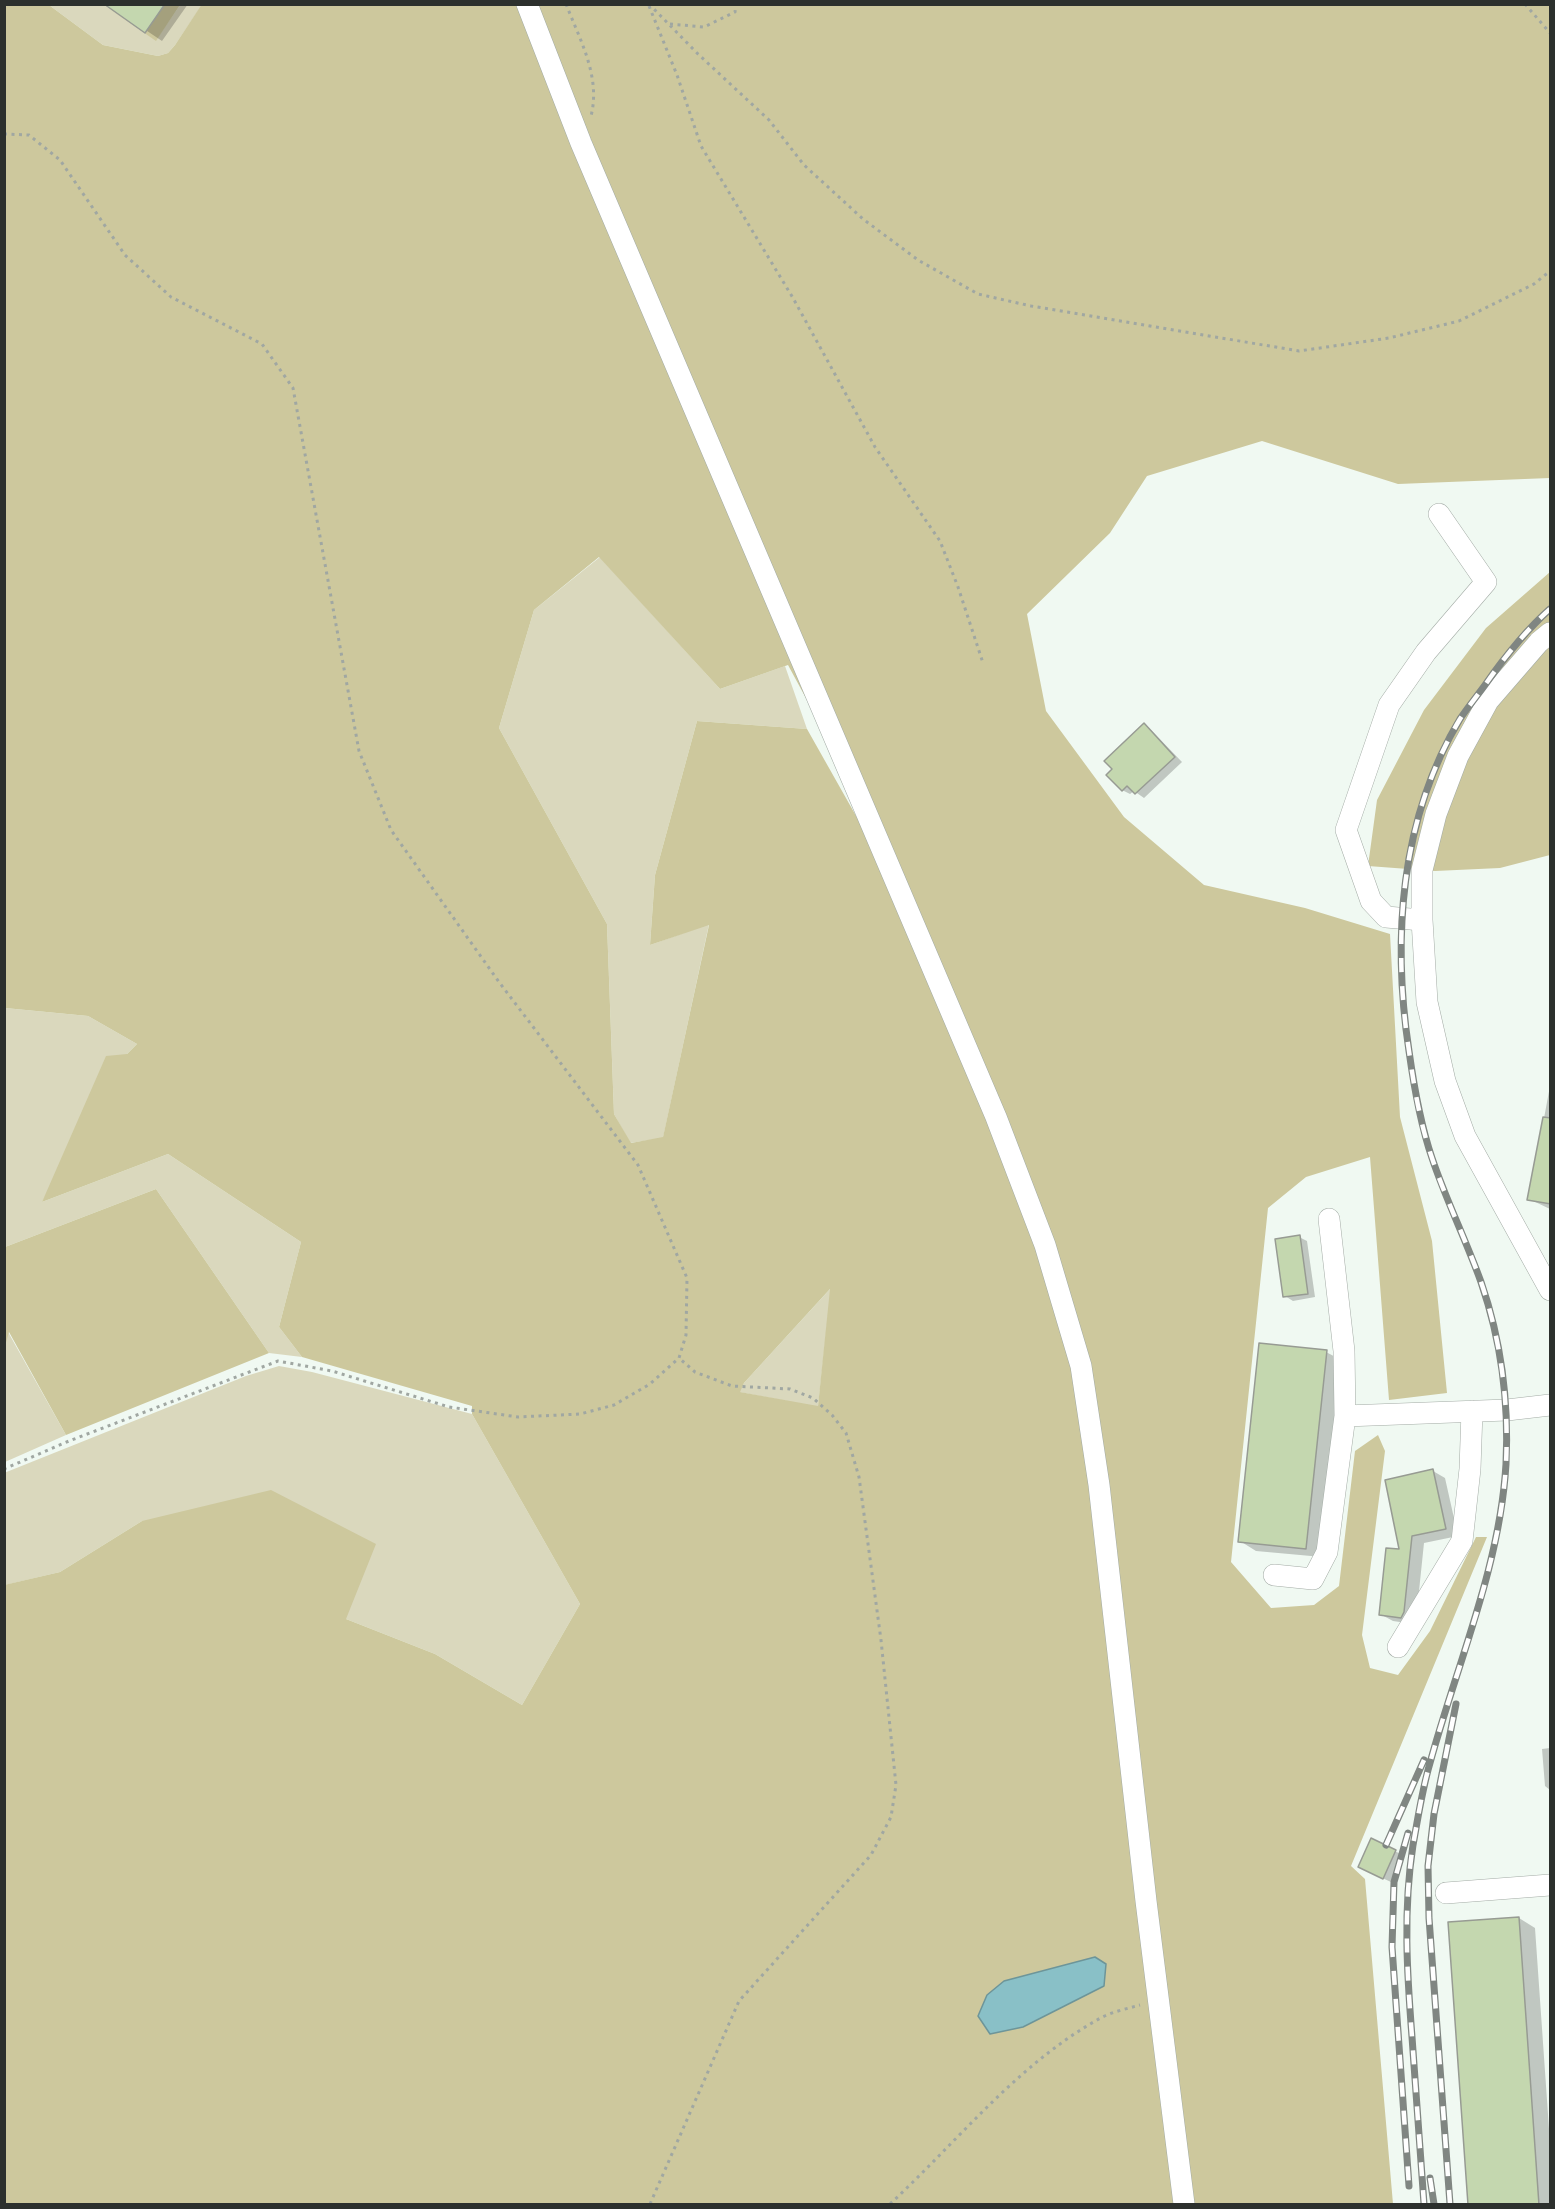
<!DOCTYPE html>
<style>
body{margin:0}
#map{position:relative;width:1555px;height:2209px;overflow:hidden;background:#f0f9f2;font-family:Barlow,sans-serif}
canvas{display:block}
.frame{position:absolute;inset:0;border:6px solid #2c302d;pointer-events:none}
</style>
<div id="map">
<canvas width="1555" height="2209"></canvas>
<div class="frame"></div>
</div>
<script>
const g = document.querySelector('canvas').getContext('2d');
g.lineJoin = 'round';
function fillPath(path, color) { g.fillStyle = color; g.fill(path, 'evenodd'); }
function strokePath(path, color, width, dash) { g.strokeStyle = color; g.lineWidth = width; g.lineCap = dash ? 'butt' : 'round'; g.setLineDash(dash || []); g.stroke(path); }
fillPath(new Path2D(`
 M 49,5 L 104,5 L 156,40 L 180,5 L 202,5 L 175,45 L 168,53 L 158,56 L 103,45 Z
 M 600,557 L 720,689 L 785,666 L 807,729 L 697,721 L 655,875 L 650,945 L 709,924 L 663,1138 L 630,1143 L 614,1114 L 607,924 L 499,728 L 534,610 Z
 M 5,1008 L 88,1016 L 137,1044 L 127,1054 L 42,1202 L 168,1154 L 301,1242 L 279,1327 L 302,1357 L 269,1353 L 156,1189 L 5,1247 Z
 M 831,1288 L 818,1407 L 739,1392 L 744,1383 Z
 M 8,1332 L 66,1435 L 5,1462 L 4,1346 Z
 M 279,1366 L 312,1372 L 472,1414 L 580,1604 L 522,1705 L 435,1654 L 346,1619 L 142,1521 L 60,1572 L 5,1585 L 4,1473 L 246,1376 Z`), '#dad8bd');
fillPath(new Path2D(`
 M 202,4 L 1550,5 L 1550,478 L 1398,484 L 1262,441 L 1147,476 L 1110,533 L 1027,614 L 1046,711 L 1124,817 L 1204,885 L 1305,908 L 1390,934 L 1400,1117 L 1432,1241 L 1447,1393 L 1389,1400 L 1370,1157 L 1306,1177 L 1268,1208 L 1231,1562 L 1271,1608 L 1314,1605 L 1339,1586 L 1355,1451 L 1378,1435 L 1385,1451 L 1362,1635 L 1370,1668 L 1398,1675 L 1430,1631 L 1476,1537 L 1487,1537 L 1351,1866 L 1365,1879 L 1393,2204 L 5,2204 L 4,1585 L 60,1572 L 142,1521 L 271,1490 L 376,1544 L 346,1619 L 435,1654 L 522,1705 L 580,1604 L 472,1414 L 472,1406 L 302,1357 L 279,1327 L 301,1242 L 168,1154 L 42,1202 L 106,1056 L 127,1054 L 137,1044 L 88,1016 L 5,1008 L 5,5 L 49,5 L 103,45 L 158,56 L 168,53 L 175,45 ZM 599,557 L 720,689 L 788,665 L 907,885 L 899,892 L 807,729 L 697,721 L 655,875 L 650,945 L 709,925 L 663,1137 L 631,1143 L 614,1114 L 607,924 L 499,728 L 534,610 ZM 830,1289 L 818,1406 L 740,1392 L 744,1383 ZM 1095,1957 L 1104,1986 L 1023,2027 L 990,2034 L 1052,1970 Z
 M 104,5 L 180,5 L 156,41 Z
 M 1550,572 L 1550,855 L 1500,868 L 1435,871 L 1368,866 L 1377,800 L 1424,710 L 1486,628 Z
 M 156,1189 L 269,1353 L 66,1435 L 9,1332 L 5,1346 L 5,1247 Z`), '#cdc89d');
const water = new Path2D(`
 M 1095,1957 L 1106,1964 L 1104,1986 L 1023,2027 L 990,2034 L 978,2016 L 987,1995 L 1004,1981 Z`);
fillPath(water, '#89c0c7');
strokePath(water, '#6d9599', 1.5);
fillPath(new Path2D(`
 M 107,4 L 188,4 L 162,41 Z
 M 1144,725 L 1151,730 L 1182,762 L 1144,798 L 1134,791 L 1130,794 L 1122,790 Z
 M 1550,1086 L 1550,1209 L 1529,1199 Z
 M 1299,1237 L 1307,1241 L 1315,1297 L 1293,1301 L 1285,1296 Z
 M 1326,1352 L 1343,1361 L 1322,1557 L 1256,1551 L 1240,1541 Z
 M 1433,1471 L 1445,1478 L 1458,1536 L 1424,1543 L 1416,1620 L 1413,1624 L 1393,1621 L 1380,1614 L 1401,1551 Z
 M 1550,1748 L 1550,1790 L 1545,1786 L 1542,1749 Z
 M 1371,1840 L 1403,1855 L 1391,1882 L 1367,1871 Z
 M 1519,1918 L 1535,1928 L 1550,2143 L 1550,2204 L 1470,2204 Z`), '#0003');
const building = new Path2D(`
 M 104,4 L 165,4 L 145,33 Z
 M 1144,723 L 1175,757 L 1135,794 L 1127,786 L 1122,791 L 1106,775 L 1112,769 L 1104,761 Z
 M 1543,1117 L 1551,1118 L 1551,1204 L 1527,1200 Z
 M 1300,1235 L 1308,1294 L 1283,1297 L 1275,1239 Z
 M 1259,1343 L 1327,1350 L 1306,1549 L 1238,1542 Z
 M 1433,1469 L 1446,1529 L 1412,1536 L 1404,1612 L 1401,1618 L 1379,1615 L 1386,1548 L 1399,1549 L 1385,1480 Z
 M 1371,1838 L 1396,1850 L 1383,1879 L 1358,1867 Z
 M 1519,1917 L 1539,2205 L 1468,2205 L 1448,1922 Z`);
fillPath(building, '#c4d7af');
strokePath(building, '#979b93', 1.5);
const minor = new Path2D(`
 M 527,4 L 581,143 L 996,1117 L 1045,1245 L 1081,1366 L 1099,1485 L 1146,1901 L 1184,2204
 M 1550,633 L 1539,642 L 1488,701 L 1458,756 L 1436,814 L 1422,870 L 1422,920 L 1427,1002 L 1445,1081 L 1465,1136 L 1550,1290
 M 1422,920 L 1386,917 L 1371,901 L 1346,830 L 1389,705 L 1426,652 L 1486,582 L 1439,514
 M 1329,1219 L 1344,1351 L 1345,1416
 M 1274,1575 L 1313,1579 L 1327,1552 L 1345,1416 L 1507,1410 L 1550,1405
 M 1398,1647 L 1462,1541 L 1470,1469 L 1472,1411
 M 1446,1893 L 1550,1885`);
strokePath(minor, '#a3aba5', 22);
strokePath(new Path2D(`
 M 566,4 C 580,40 601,77 591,116
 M 649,4 L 698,54 L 769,120 L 804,165 L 863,219 L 918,260 L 978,294 L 1031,306 L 1299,351 L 1389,338 L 1459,321 L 1534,284 L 1550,271
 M 1525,4 L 1550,33
 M 649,6 L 677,75 L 701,146 L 793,298 L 875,447 L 940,541 L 958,587 L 983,663
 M 670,24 L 704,27 L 735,12 L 736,4
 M 4,134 L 29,135 L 60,160 L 125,255 L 171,297 L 262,344 L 293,388 L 359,751 L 391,830 L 499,982 L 638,1165 L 687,1278 L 686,1335 L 679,1358 L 650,1384 L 614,1405 L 580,1414 L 518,1417 L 449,1407 L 332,1371 L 278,1361 L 69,1441 L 4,1469
 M 650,2204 L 739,2001 L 871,1855 L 891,1817 L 896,1785 L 881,1640 L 859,1477 L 846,1433 L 832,1415 L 813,1398 L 790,1389 L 732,1386 L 695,1372 L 679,1358
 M 890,2204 C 958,2141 1016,2066 1097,2020 C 1110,2012 1126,2009 1140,2005`), '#a0a7a2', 3, [3, 4.5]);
strokePath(minor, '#fff', 21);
const rail = new Path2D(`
 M 1408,1833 L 1394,1882 L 1392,1947 L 1409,2186
 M 1386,1845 L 1424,1760
 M 1430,2178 L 1434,2204
 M 1424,2204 C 1420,2149 1416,2093 1412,2037 C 1407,1973 1403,1910 1413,1845 C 1418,1818 1422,1790 1430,1763 C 1457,1664 1500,1567 1506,1464 C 1509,1403 1501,1340 1481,1282 C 1466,1240 1446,1200 1432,1158 C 1420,1123 1414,1087 1409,1051 C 1392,939 1400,819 1460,719 C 1468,707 1477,696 1485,685 C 1504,658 1525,631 1550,609
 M 1450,2204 L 1429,1918 L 1428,1866 L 1434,1814 L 1456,1704`);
strokePath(rail, '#808682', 7);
strokePath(rail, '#fff', 4.5, [14]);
</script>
